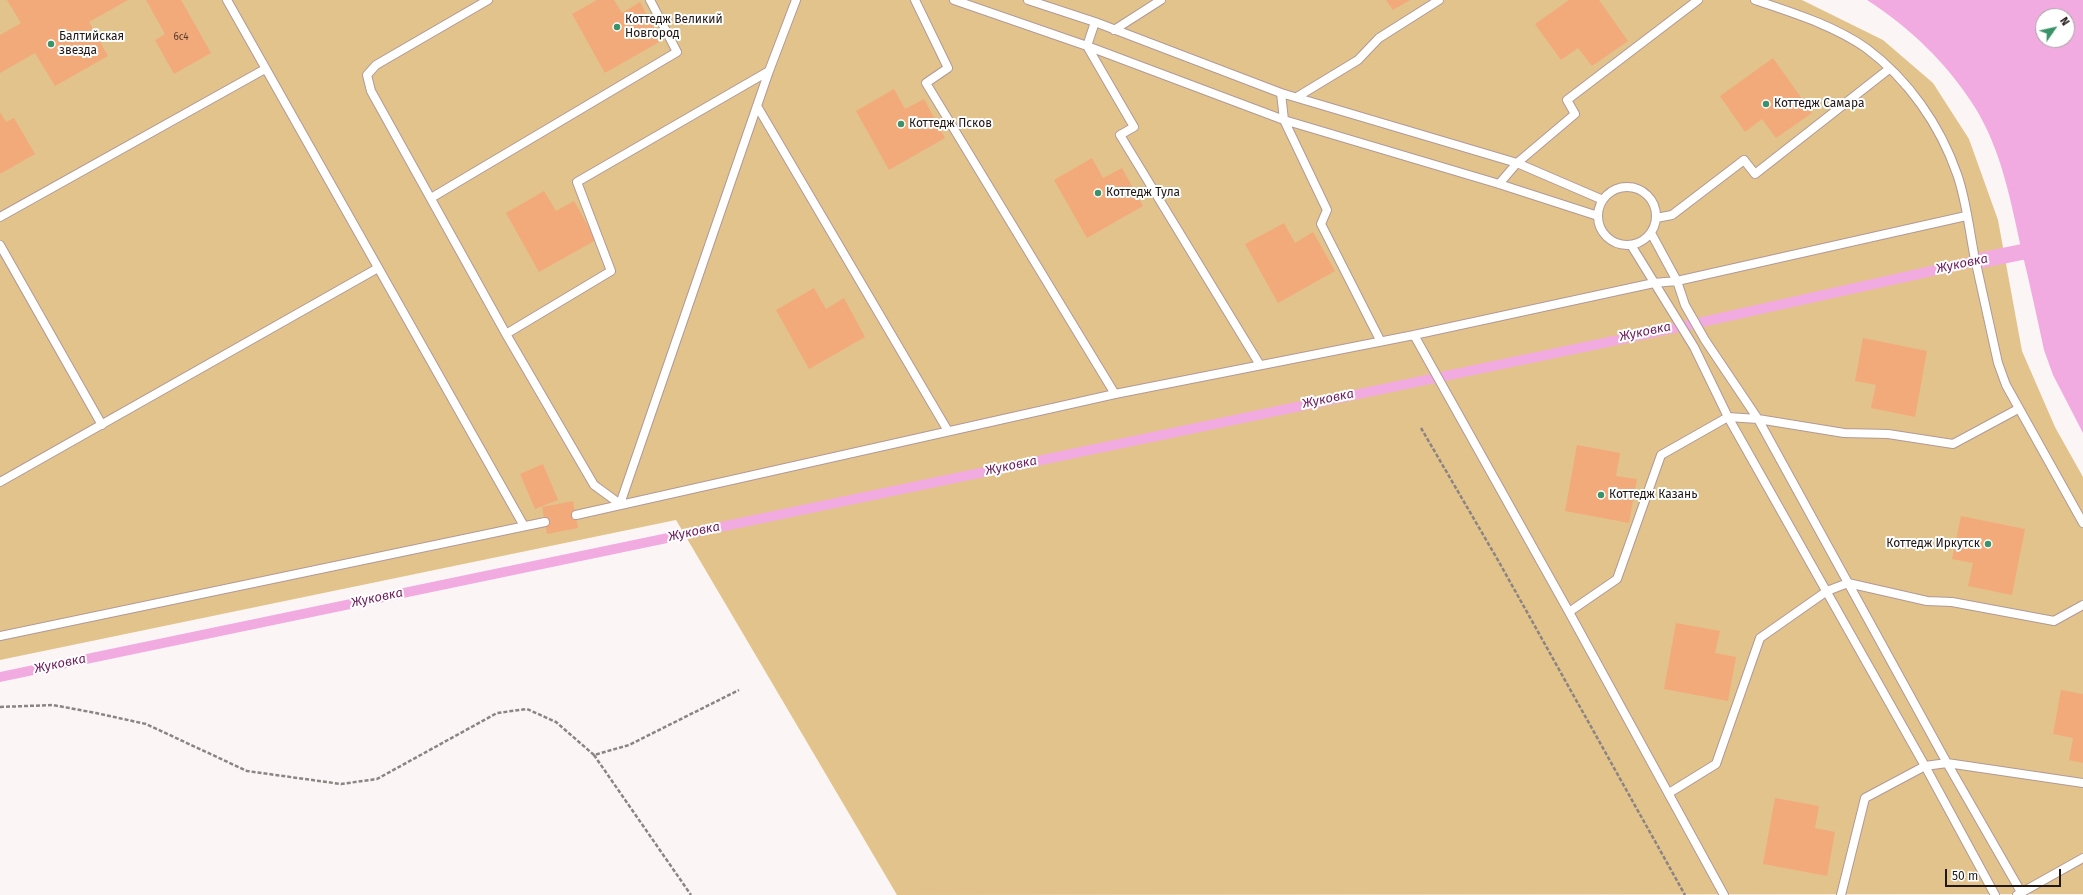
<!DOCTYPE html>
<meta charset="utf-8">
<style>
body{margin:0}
#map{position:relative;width:2083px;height:895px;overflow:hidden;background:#fbf6f5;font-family:"Fira Sans",sans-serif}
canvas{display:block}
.north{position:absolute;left:2035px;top:8px;width:40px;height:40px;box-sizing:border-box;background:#fff;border:1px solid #a6a2a2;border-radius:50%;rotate:56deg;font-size:11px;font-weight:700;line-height:16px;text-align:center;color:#201716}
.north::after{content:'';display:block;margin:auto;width:14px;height:18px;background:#3a9369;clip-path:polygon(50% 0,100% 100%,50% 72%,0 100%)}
.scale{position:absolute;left:1945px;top:869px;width:116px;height:18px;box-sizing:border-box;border:2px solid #201716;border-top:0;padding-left:5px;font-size:12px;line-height:14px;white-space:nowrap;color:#201716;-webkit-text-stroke:3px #fff;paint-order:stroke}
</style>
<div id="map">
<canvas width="2083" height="895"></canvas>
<div class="north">N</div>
<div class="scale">50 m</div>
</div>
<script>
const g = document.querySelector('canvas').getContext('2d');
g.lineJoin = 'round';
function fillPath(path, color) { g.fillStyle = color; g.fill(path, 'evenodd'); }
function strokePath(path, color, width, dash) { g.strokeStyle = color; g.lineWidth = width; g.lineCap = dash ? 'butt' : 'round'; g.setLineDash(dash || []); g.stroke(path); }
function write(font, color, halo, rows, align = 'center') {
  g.font = font + ' "Fira Sans",sans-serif'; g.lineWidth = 4; g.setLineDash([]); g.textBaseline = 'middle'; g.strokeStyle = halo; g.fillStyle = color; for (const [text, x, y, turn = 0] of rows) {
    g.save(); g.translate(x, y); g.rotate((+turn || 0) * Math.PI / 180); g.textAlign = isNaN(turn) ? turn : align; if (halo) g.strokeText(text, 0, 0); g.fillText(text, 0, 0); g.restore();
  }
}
fillPath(new Path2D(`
 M 0,0 L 1802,0 L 1883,40 L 1933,83 L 1969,139 L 1998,220 L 2022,351 L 2055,427 L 2083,477 L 2083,894 L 897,895 L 676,520 L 0,660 Z`), '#e2c38c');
fillPath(new Path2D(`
 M 1867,0 L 2083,0 L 2083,433 L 2053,375 L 2044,350 C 2037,317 2030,285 2022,252 C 2011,203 2002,150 1974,106 C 1947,63 1910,28 1867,0 ZM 2043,16 L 2067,16 L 2067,40 L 2043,40 Z
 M 1998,251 L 2001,261 L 1671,334 L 0,682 L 0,672 L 1666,325 Z`), '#f2abe0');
strokePath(new Path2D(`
 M 1978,261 L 2022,252`), '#f2abe0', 16);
fillPath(new Path2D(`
 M 7,0 L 128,0 L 89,22 L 108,56 L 55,86 L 35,53 L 0,73 L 0,35 L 21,23 Z
 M 146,0 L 181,0 L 211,53 L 174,74 L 155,40 L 165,34 Z
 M 597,0 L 614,0 L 622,13 L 640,2 L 661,41 L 605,73 L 572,14 Z
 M 1386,0 L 1410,0 L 1393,10 Z
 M 1569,0 L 1599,0 L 1628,41 L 1592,66 L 1578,48 L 1561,60 L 1535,24 Z
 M 1773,58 L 1812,113 L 1776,138 L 1762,119 L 1745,132 L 1720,96 Z
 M 894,89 L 905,109 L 924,99 L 945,138 L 889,170 L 856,111 Z
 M 0,112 L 6,122 L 14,118 L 35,154 L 0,174 Z
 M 1092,158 L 1103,178 L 1122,168 L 1143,206 L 1087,238 L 1054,180 Z
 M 544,191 L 556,211 L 574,201 L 596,240 L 539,272 L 506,213 Z
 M 1284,223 L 1295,243 L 1313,232 L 1335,271 L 1278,303 L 1245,244 Z
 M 814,288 L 826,309 L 844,298 L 865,337 L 809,369 L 776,310 Z
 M 1863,338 L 1927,351 L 1915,417 L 1871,408 L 1876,385 L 1855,381 Z
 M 1577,445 L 1620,453 L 1616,476 L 1637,479 L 1629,523 L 1565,511 Z
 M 543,464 L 558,500 L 535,509 L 520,474 Z
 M 573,501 L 578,528 L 547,534 L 542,507 Z
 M 1961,516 L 2025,529 L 2012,595 L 1968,586 L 1973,563 L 1952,559 Z
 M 1676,623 L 1720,631 L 1715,653 L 1736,657 L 1728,701 L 1664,689 Z
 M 2061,690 L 2083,694 L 2083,763 L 2069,760 L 2073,738 L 2053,734 Z
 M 1775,798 L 1819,806 L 1815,828 L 1835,832 L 1827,876 L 1763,864 Z`), '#f3aa7a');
const lane = new Path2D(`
 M 227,0 L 524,526
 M 488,0 L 376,65 L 367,75 L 371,91 L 506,334 L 594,485 L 620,504
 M 915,0 L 948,68 L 926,83 L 1115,394
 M 954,0 L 1087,46 L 1284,120 L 1499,184 L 1598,216
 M 1028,0 L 1095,22 L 1281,93 L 1517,163 L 1603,200
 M 1755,0 C 1793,13 1833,25 1866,48 C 1908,79 1940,125 1957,174 C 1966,199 1969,228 1974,254 C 1982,290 1990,327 1998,363 L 2006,385 L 2083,523
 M 1095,22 L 1087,46 L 1134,127 L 1120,135 L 1260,365
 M 1114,30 L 1161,0
 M 1281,93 L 1284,120 L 1327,210 L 1321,224 L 1380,340
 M 1297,97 L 1358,60 L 1379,38 L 1439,0
 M 757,106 L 948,431
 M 1499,184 L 1517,163 L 1575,114 L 1567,100 L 1698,0
 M1598 216a29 29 0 1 1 58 0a29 29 0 1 1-58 0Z
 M 431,198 L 677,52 L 650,0
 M 0,217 L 265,69
 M 1656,218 L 1672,215 L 1744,160 L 1755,174 L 1889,69
 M 1651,233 L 1677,281 L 1685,305 L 1705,340 L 1758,419 L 1947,763 L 2021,892
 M 0,245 L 102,425
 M 1631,245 L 1694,347 L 1728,417 L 1925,766 L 1995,895
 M 506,334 L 611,271 L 577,182 L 769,71
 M 1414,335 L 1569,612 L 1724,895
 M 0,482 L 378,268
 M 620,504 L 769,71 L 796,0
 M 576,515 L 1115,394 L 1414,335 L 1654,283 L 1677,281 L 1966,216
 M 1569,612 L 1617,579 L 1661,455 L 1728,417 L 1758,419 L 1844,433 L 1888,434 L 1953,444 L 2018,409
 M 0,636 L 545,522
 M 1669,793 L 1716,764 L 1760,638 L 1827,591 L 1848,583 L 1927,601 L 1952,602 L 2054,621 L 2083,605
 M 1841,895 L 1865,798 L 1925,766 L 1947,763 L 2083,783
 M 2017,895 L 2083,858`);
strokePath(lane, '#b29995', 10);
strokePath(new Path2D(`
 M 1421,428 L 1499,562 L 1685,895
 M 0,707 L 53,705 L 96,713 L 146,724 L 247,771 L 341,784 L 377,779 L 497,713 L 527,709 L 556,722 L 594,755 L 629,745 L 739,690
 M 594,755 L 691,895`), '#8b8483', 2.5, [4, 2]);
strokePath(lane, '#fff', 8);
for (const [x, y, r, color] of [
 [617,27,4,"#3a9369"],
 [51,44,4,"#3a9369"],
 [1766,104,4,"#3a9369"],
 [901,124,4,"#3a9369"],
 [1098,193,4,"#3a9369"],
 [1601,495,4,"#3a9369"],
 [1988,544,4,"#3a9369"]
]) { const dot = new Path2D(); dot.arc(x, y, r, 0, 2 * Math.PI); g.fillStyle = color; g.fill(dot); strokePath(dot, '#fff', 1.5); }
write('10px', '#553c2f', null, [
 ["6с4",181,37]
]);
write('12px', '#201716', '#fff', [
 ["Коттедж Великий",625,20],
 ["Новгород",625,34],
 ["Балтийская",59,37],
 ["звезда",59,51],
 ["Коттедж Самара",1774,104],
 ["Коттедж Псков",909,124],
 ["Коттедж Тула",1106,193],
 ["Коттедж Казань",1609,495],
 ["Коттедж Иркутск",1980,544,"right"]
], 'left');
write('italic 13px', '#6d1e5f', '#fff', [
 ["Жуковка",1962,264,-12],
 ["Жуковка",1645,332,-12],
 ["Жуковка",1328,399,-12],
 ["Жуковка",1011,466,-12],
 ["Жуковка",694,532,-12],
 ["Жуковка",377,598,-12],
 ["Жуковка",60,664,-12]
]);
</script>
